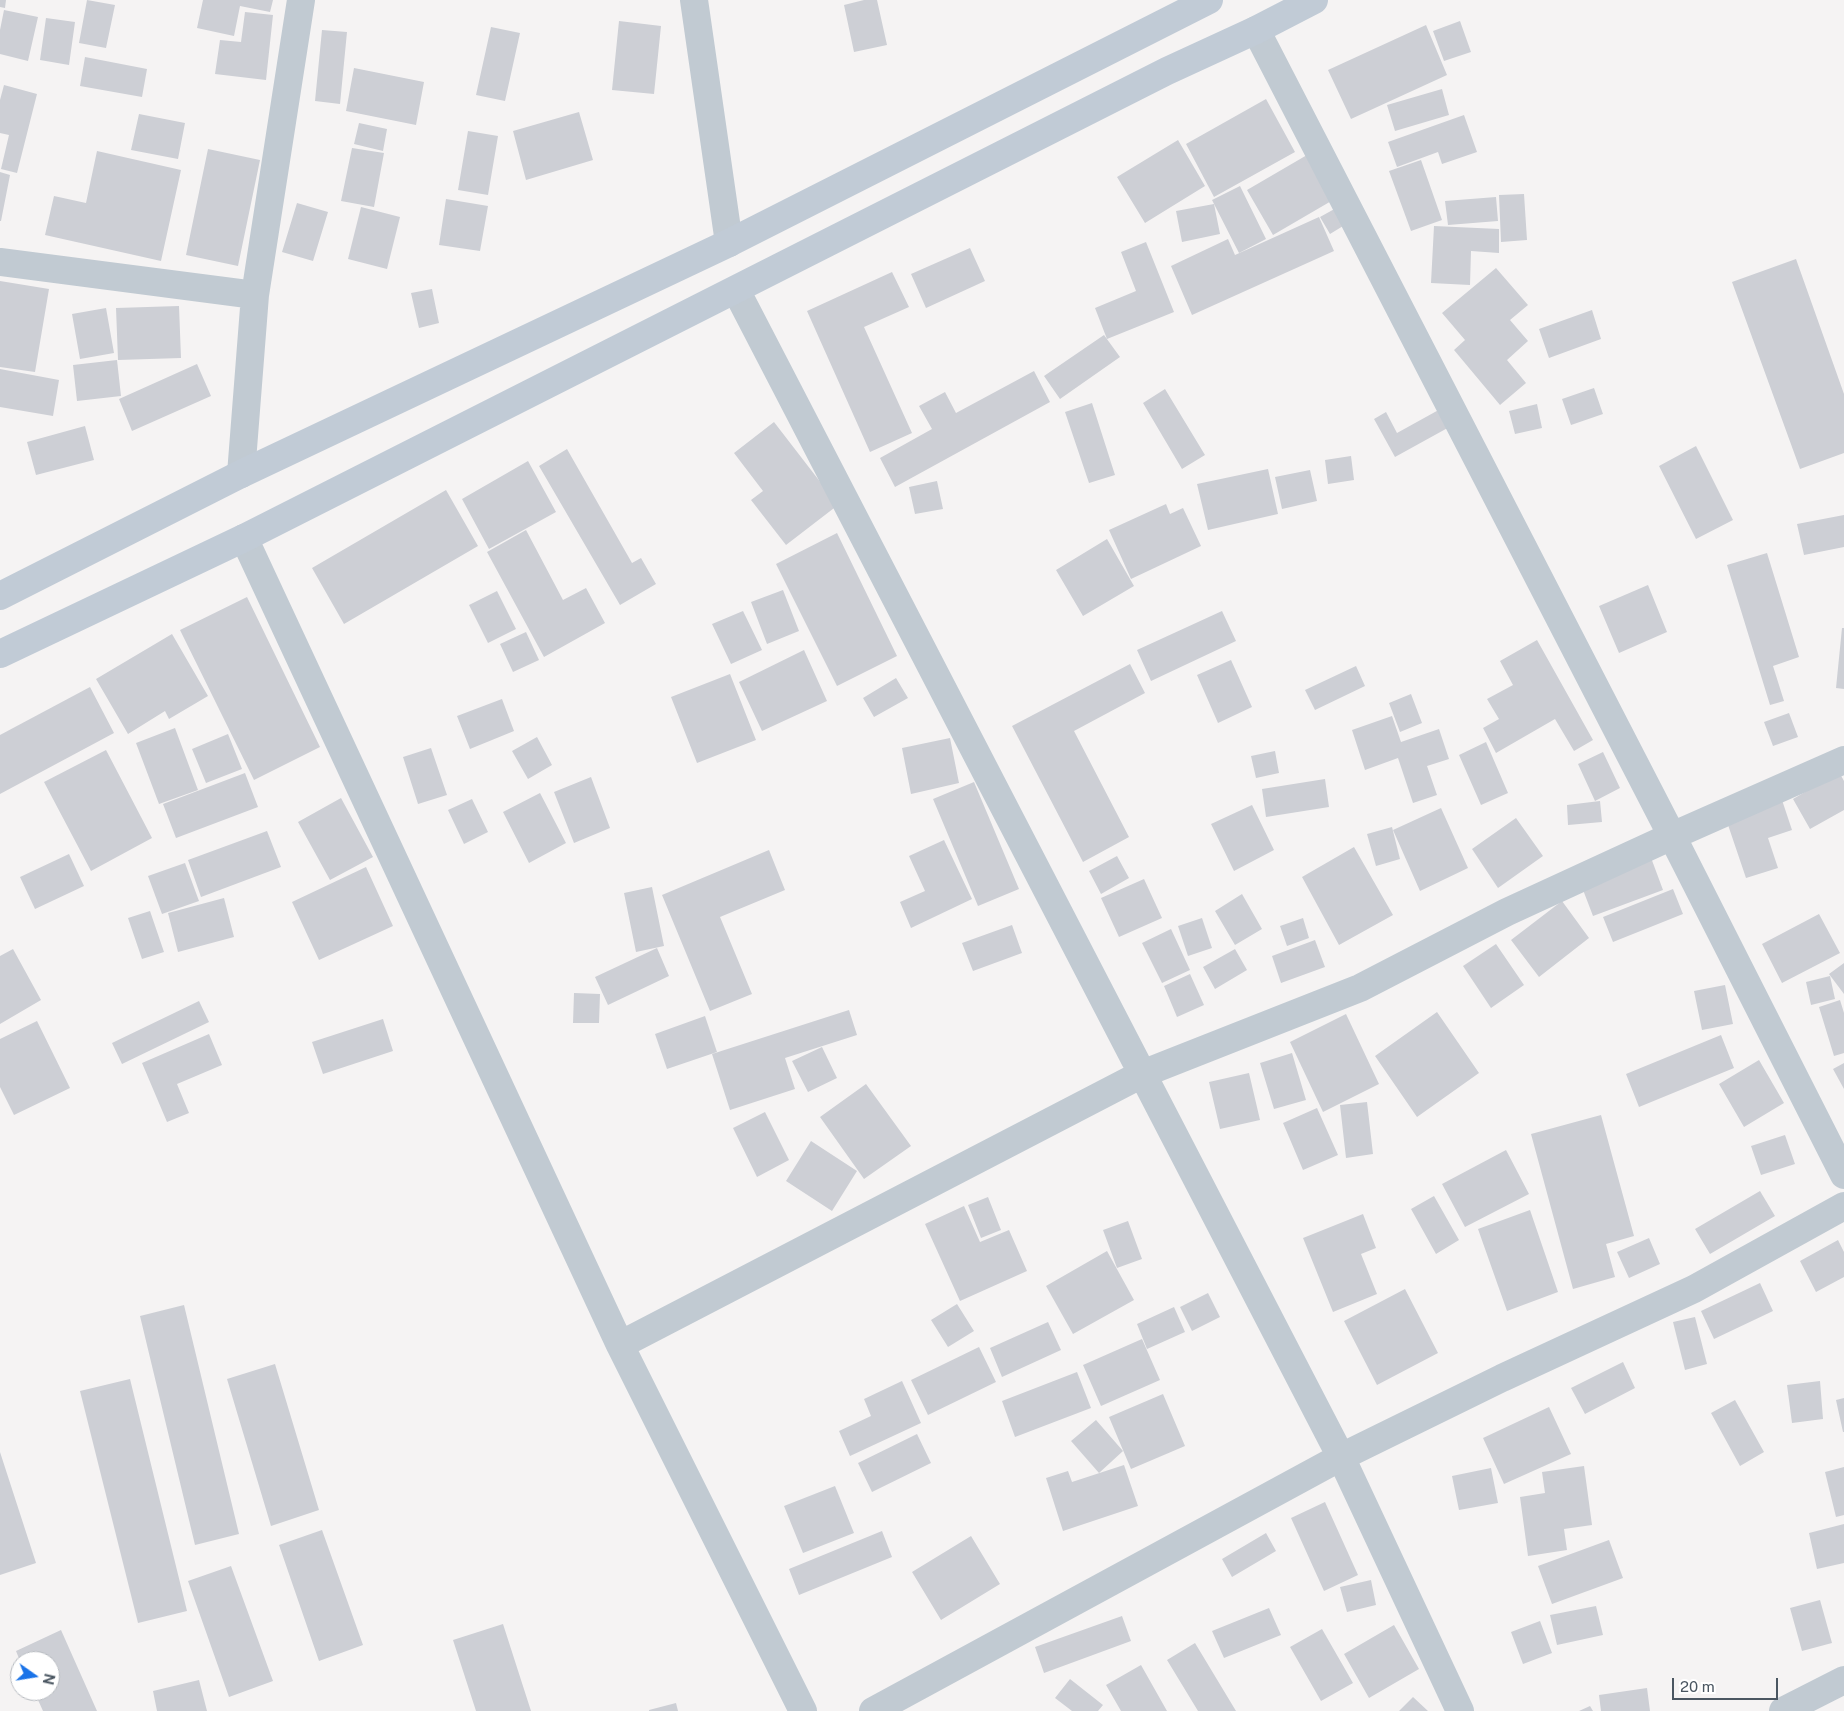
<!DOCTYPE html>
<style>
body{margin:0}
#map{position:relative;width:1844px;height:1711px;overflow:hidden;background:#f5f3f3;font-family:"Public Sans",sans-serif}
canvas{display:block}
.north{position:absolute;left:10px;top:1651px;width:50px;height:50px;box-sizing:border-box;background:#fff;border:1px solid #b7bbc0;border-radius:50%;rotate:103deg;font-size:14px;font-weight:700;line-height:20px;text-align:center;color:#4a5661}
.north::after{content:'';display:block;margin:auto;width:18px;height:22px;background:#1a73e8;clip-path:polygon(50% 0,100% 100%,50% 72%,0 100%)}
.scale{position:absolute;left:1672px;top:1678px;width:106px;height:22px;box-sizing:border-box;border:2px solid #4a5661;border-top:0;padding-left:6px;font-size:15px;line-height:18px;white-space:nowrap;color:#4a5661;-webkit-text-stroke:4px #fff;paint-order:stroke}
</style>
<div id="map">
<canvas width="1844" height="1711"></canvas>
<div class="north">N</div>
<div class="scale">20 m</div>
</div>
<script>
const g = document.querySelector('canvas').getContext('2d');
g.lineJoin = 'round';
function fillPath(path, color) { g.fillStyle = color; g.fill(path, 'evenodd'); }
function strokePath(path, color, width, dash) { g.strokeStyle = color; g.lineWidth = width; g.lineCap = dash ? 'butt' : 'round'; g.setLineDash(dash || []); g.stroke(path); }
fillPath(new Path2D(`
 M 0,0 L 6,0 L 5,8 L 0,7 Z
 M 87,0 L 115,5 L 106,48 L 79,43 Z
 M 203,0 L 273,0 L 270,12 L 240,6 L 234,36 L 197,28 Z
 M 864,0 L 877,0 L 887,45 L 854,52 L 844,5 Z
 M 4,10 L 38,17 L 28,61 L 0,54 L 0,30 Z
 M 245,12 L 273,15 L 266,80 L 215,74 L 220,40 L 241,42 Z
 M 46,18 L 75,22 L 69,65 L 40,60 Z
 M 619,21 L 661,26 L 654,94 L 612,90 Z
 M 1460,21 L 1471,52 L 1444,61 L 1433,31 Z
 M 1426,25 L 1447,75 L 1351,119 L 1328,70 Z
 M 491,27 L 520,33 L 505,101 L 476,95 Z
 M 322,30 L 347,32 L 340,104 L 315,101 Z
 M 85,57 L 147,69 L 142,97 L 80,86 Z
 M 354,68 L 424,82 L 416,125 L 346,111 Z
 M 4,85 L 37,94 L 17,173 L 1,169 L 9,135 L 0,133 L 0,100 Z
 M 1442,89 L 1449,115 L 1395,131 L 1387,105 Z
 M 1266,99 L 1295,152 L 1214,197 L 1186,144 Z
 M 579,112 L 593,160 L 526,180 L 513,131 Z
 M 139,114 L 185,123 L 178,159 L 131,150 Z
 M 1464,115 L 1477,152 L 1442,164 L 1438,152 L 1397,167 L 1388,142 Z
 M 359,123 L 387,129 L 383,151 L 354,144 Z
 M 468,131 L 498,136 L 488,195 L 458,190 Z
 M 1178,140 L 1205,186 L 1145,223 L 1117,177 Z
 M 352,148 L 384,153 L 374,207 L 341,201 Z
 M 208,149 L 260,160 L 238,266 L 186,255 Z
 M 97,151 L 181,170 L 161,261 L 45,235 L 54,196 L 86,203 Z
 M 1307,155 L 1333,200 L 1273,235 L 1247,190 Z
 M 1421,160 L 1442,220 L 1411,231 L 1389,171 Z
 M 0,172 L 10,175 L 1,221 L 0,221 Z
 M 1240,186 L 1266,239 L 1239,253 L 1212,200 Z
 M 1524,194 L 1527,240 L 1501,242 L 1499,195 Z
 M 1496,197 L 1498,221 L 1448,225 L 1445,201 Z
 M 446,199 L 488,206 L 480,251 L 439,245 Z
 M 297,203 L 328,212 L 313,261 L 282,252 Z
 M 1214,204 L 1220,234 L 1182,242 L 1176,211 Z
 M 361,207 L 400,217 L 387,269 L 348,259 Z
 M 1338,207 L 1348,223 L 1330,234 L 1320,217 Z
 M 1319,217 L 1334,251 L 1192,315 L 1171,266 L 1228,239 L 1235,255 Z
 M 1434,226 L 1499,229 L 1499,253 L 1471,251 L 1470,285 L 1431,283 Z
 M 1146,242 L 1174,312 L 1107,339 L 1095,308 L 1136,291 L 1121,252 Z
 M 970,248 L 985,281 L 926,308 L 911,274 Z
 M 1796,259 L 1844,394 L 1844,453 L 1800,469 L 1732,282 Z
 M 1496,268 L 1528,305 L 1510,320 L 1528,341 L 1507,360 L 1526,383 L 1500,405 L 1454,350 L 1465,340 L 1442,313 Z
 M 892,272 L 909,307 L 864,327 L 912,433 L 870,452 L 807,311 Z
 M 0,281 L 49,289 L 35,372 L 0,367 Z
 M 432,289 L 439,323 L 419,328 L 411,293 Z
 M 179,306 L 181,358 L 118,360 L 116,308 Z
 M 106,308 L 114,353 L 80,359 L 72,314 Z
 M 1592,310 L 1601,339 L 1549,358 L 1539,329 Z
 M 1104,335 L 1120,357 L 1060,399 L 1044,376 Z
 M 117,360 L 121,396 L 77,401 L 73,365 Z
 M 197,364 L 211,396 L 132,431 L 119,399 Z
 M 0,369 L 59,380 L 53,416 L 0,407 Z
 M 1034,371 L 1050,402 L 895,487 L 880,458 L 932,429 L 919,406 L 945,392 L 956,413 Z
 M 1594,388 L 1603,414 L 1571,425 L 1562,399 Z
 M 1165,389 L 1205,455 L 1182,469 L 1143,403 Z
 M 1092,403 L 1115,475 L 1089,483 L 1065,412 Z
 M 1537,404 L 1542,428 L 1515,434 L 1509,411 Z
 M 1444,407 L 1453,425 L 1395,457 L 1374,419 L 1386,412 L 1397,433 Z
 M 774,422 L 838,505 L 786,545 L 751,500 L 763,491 L 734,453 Z
 M 85,426 L 94,460 L 36,475 L 27,442 Z
 M 1696,446 L 1733,520 L 1696,539 L 1659,466 Z
 M 567,449 L 632,563 L 641,558 L 656,584 L 620,605 L 539,466 Z
 M 1351,456 L 1354,480 L 1328,484 L 1325,460 Z
 M 528,461 L 556,512 L 489,549 L 462,499 Z
 M 1268,469 L 1278,514 L 1208,530 L 1197,484 Z
 M 1310,470 L 1317,501 L 1282,509 L 1275,477 Z
 M 937,481 L 943,509 L 915,514 L 909,487 Z
 M 446,490 L 478,546 L 344,624 L 312,568 Z
 M 1166,504 L 1170,514 L 1183,508 L 1201,546 L 1131,579 L 1109,530 Z
 M 1844,515 L 1844,547 L 1804,555 L 1797,524 Z
 M 526,530 L 563,600 L 586,588 L 605,623 L 544,657 L 487,552 Z
 M 837,533 L 897,656 L 837,686 L 776,564 Z
 M 1107,539 L 1134,586 L 1083,616 L 1056,570 Z
 M 1767,553 L 1799,657 L 1773,666 L 1784,701 L 1770,705 L 1727,565 Z
 M 1648,585 L 1667,632 L 1619,653 L 1599,606 Z
 M 783,590 L 799,631 L 767,644 L 751,602 Z
 M 497,591 L 516,629 L 488,643 L 469,605 Z
 M 247,597 L 320,747 L 254,780 L 180,630 Z
 M 743,611 L 762,650 L 731,664 L 712,624 Z
 M 1222,611 L 1236,641 L 1151,681 L 1137,650 Z
 M 1842,628 L 1844,628 L 1844,689 L 1836,688 Z
 M 526,632 L 539,660 L 513,672 L 500,644 Z
 M 172,634 L 208,696 L 169,719 L 165,711 L 128,734 L 96,679 Z
 M 1537,640 L 1593,740 L 1574,751 L 1555,719 L 1496,753 L 1483,728 L 1499,719 L 1487,699 L 1513,685 L 1500,661 Z
 M 804,650 L 827,701 L 762,731 L 739,682 Z
 M 1231,660 L 1252,707 L 1218,723 L 1197,675 Z
 M 1130,664 L 1145,693 L 1074,731 L 1129,837 L 1083,862 L 1012,726 Z
 M 1356,666 L 1365,686 L 1315,710 L 1305,690 Z
 M 730,674 L 756,740 L 697,763 L 671,697 Z
 M 896,678 L 908,698 L 874,717 L 863,698 Z
 M 90,687 L 114,733 L 0,794 L 0,735 Z
 M 1411,694 L 1422,723 L 1400,732 L 1389,703 Z
 M 502,699 L 514,731 L 470,749 L 457,716 Z
 M 1789,713 L 1798,737 L 1773,746 L 1764,722 Z
 M 1392,716 L 1401,742 L 1439,729 L 1449,759 L 1427,766 L 1437,795 L 1413,803 L 1398,758 L 1365,770 L 1352,730 Z
 M 175,728 L 198,790 L 159,804 L 136,743 Z
 M 228,734 L 242,769 L 206,783 L 192,749 Z
 M 537,737 L 552,765 L 528,779 L 512,751 Z
 M 950,738 L 959,783 L 911,794 L 902,748 Z
 M 1486,742 L 1508,793 L 1481,805 L 1459,755 Z
 M 431,748 L 447,795 L 418,804 L 403,757 Z
 M 106,750 L 152,838 L 91,871 L 44,782 Z
 M 1275,751 L 1279,773 L 1256,778 L 1251,756 Z
 M 1603,752 L 1620,788 L 1595,801 L 1578,764 Z
 M 1839,772 L 1844,781 L 1844,810 L 1810,829 L 1793,799 Z
 M 245,773 L 258,807 L 176,838 L 163,804 Z
 M 591,777 L 610,828 L 574,843 L 554,792 Z
 M 1325,779 L 1329,807 L 1266,817 L 1262,789 Z
 M 974,782 L 1019,889 L 978,906 L 933,799 Z
 M 540,793 L 566,843 L 529,863 L 503,812 Z
 M 341,798 L 373,857 L 330,880 L 298,822 Z
 M 472,799 L 488,832 L 464,844 L 448,810 Z
 M 1782,800 L 1792,830 L 1768,838 L 1778,868 L 1746,878 L 1726,819 Z
 M 1600,801 L 1602,822 L 1568,825 L 1567,805 Z
 M 1252,805 L 1274,850 L 1234,871 L 1211,824 Z
 M 1441,808 L 1468,868 L 1420,891 L 1393,830 Z
 M 1516,818 L 1543,856 L 1498,888 L 1472,849 Z
 M 1392,827 L 1400,859 L 1376,866 L 1367,834 Z
 M 267,831 L 281,867 L 201,897 L 188,860 Z
 M 944,840 L 972,899 L 911,928 L 900,902 L 925,891 L 909,856 Z
 M 1354,847 L 1393,915 L 1339,945 L 1302,877 Z
 M 769,850 L 785,890 L 720,917 L 752,994 L 710,1011 L 662,895 Z
 M 69,854 L 84,886 L 35,909 L 20,877 Z
 M 1650,855 L 1663,890 L 1593,916 L 1580,882 Z
 M 1117,856 L 1129,878 L 1101,894 L 1089,871 Z
 M 185,863 L 199,901 L 162,914 L 148,876 Z
 M 366,867 L 393,926 L 319,960 L 292,902 Z
 M 1144,879 L 1162,918 L 1119,937 L 1101,898 Z
 M 652,887 L 664,946 L 636,952 L 624,893 Z
 M 1673,889 L 1683,914 L 1613,942 L 1603,917 Z
 M 1242,894 L 1262,929 L 1235,945 L 1215,911 Z
 M 224,898 L 234,937 L 178,952 L 168,913 Z
 M 1562,901 L 1589,938 L 1539,977 L 1511,940 Z
 M 150,911 L 164,952 L 142,959 L 128,918 Z
 M 1819,914 L 1840,953 L 1782,983 L 1762,944 Z
 M 1202,918 L 1212,948 L 1188,956 L 1178,926 Z
 M 1303,918 L 1309,938 L 1287,946 L 1280,926 Z
 M 1012,925 L 1022,953 L 973,971 L 962,943 Z
 M 1171,929 L 1190,970 L 1162,983 L 1142,943 Z
 M 1315,940 L 1325,967 L 1281,983 L 1272,956 Z
 M 1496,944 L 1524,985 L 1491,1008 L 1463,966 Z
 M 657,948 L 669,976 L 608,1005 L 595,977 Z
 M 13,949 L 41,1000 L 0,1024 L 0,956 Z
 M 1235,949 L 1247,970 L 1215,989 L 1203,967 Z
 M 1844,963 L 1844,994 L 1829,974 Z
 M 1190,974 L 1204,1005 L 1177,1017 L 1164,986 Z
 M 1830,976 L 1835,999 L 1811,1005 L 1806,982 Z
 M 1725,985 L 1733,1024 L 1702,1030 L 1694,991 Z
 M 574,993 L 600,994 L 599,1023 L 573,1023 Z
 M 1840,1000 L 1844,1013 L 1844,1053 L 1834,1056 L 1819,1007 Z
 M 199,1001 L 209,1022 L 122,1064 L 112,1043 Z
 M 849,1010 L 857,1035 L 785,1058 L 795,1089 L 730,1110 L 712,1054 Z
 M 1437,1012 L 1479,1073 L 1417,1117 L 1375,1056 Z
 M 1346,1014 L 1379,1084 L 1323,1112 L 1290,1042 Z
 M 705,1016 L 717,1052 L 667,1069 L 655,1034 Z
 M 383,1019 L 393,1051 L 323,1074 L 312,1042 Z
 M 37,1021 L 70,1088 L 14,1115 L 0,1087 L 0,1039 Z
 M 209,1034 L 222,1065 L 177,1084 L 189,1113 L 167,1122 L 142,1063 Z
 M 1721,1035 L 1734,1068 L 1639,1107 L 1626,1074 Z
 M 822,1047 L 837,1078 L 808,1092 L 792,1061 Z
 M 1292,1053 L 1306,1100 L 1274,1109 L 1260,1063 Z
 M 1759,1060 L 1784,1103 L 1744,1127 L 1719,1084 Z
 M 1844,1063 L 1844,1089 L 1833,1069 Z
 M 1249,1073 L 1260,1120 L 1220,1129 L 1209,1082 Z
 M 866,1084 L 911,1146 L 864,1179 L 820,1117 Z
 M 1367,1102 L 1373,1154 L 1346,1158 L 1340,1105 Z
 M 1317,1108 L 1338,1155 L 1303,1170 L 1283,1123 Z
 M 765,1112 L 789,1160 L 757,1177 L 733,1128 Z
 M 1601,1115 L 1634,1236 L 1606,1244 L 1615,1277 L 1573,1289 L 1531,1134 Z
 M 1785,1135 L 1795,1164 L 1761,1175 L 1751,1146 Z
 M 811,1141 L 857,1171 L 832,1211 L 786,1181 Z
 M 1506,1150 L 1529,1194 L 1465,1227 L 1442,1184 Z
 M 1760,1191 L 1775,1216 L 1710,1254 L 1695,1229 Z
 M 1434,1196 L 1459,1240 L 1436,1254 L 1411,1209 Z
 M 988,1197 L 1001,1230 L 981,1238 L 968,1205 Z
 M 964,1206 L 980,1242 L 1009,1230 L 1027,1271 L 960,1301 L 925,1224 Z
 M 1530,1210 L 1558,1292 L 1507,1311 L 1478,1229 Z
 M 1363,1214 L 1376,1248 L 1361,1254 L 1377,1294 L 1333,1312 L 1303,1238 Z
 M 1128,1221 L 1142,1259 L 1117,1268 L 1103,1230 Z
 M 1649,1238 L 1660,1264 L 1629,1278 L 1617,1252 Z
 M 1838,1240 L 1844,1252 L 1844,1277 L 1816,1292 L 1800,1261 Z
 M 1107,1251 L 1134,1300 L 1073,1334 L 1046,1286 Z
 M 1760,1283 L 1773,1311 L 1714,1339 L 1701,1311 Z
 M 1405,1289 L 1438,1353 L 1377,1385 L 1344,1321 Z
 M 1208,1293 L 1220,1317 L 1192,1331 L 1180,1307 Z
 M 957,1304 L 974,1331 L 948,1347 L 931,1320 Z
 M 184,1305 L 239,1534 L 195,1545 L 140,1316 Z
 M 1174,1307 L 1185,1332 L 1147,1349 L 1137,1324 Z
 M 1695,1317 L 1707,1364 L 1685,1370 L 1673,1322 Z
 M 1048,1322 L 1061,1350 L 1002,1377 L 990,1348 Z
 M 1142,1339 L 1160,1380 L 1101,1406 L 1083,1365 Z
 M 979,1347 L 996,1382 L 928,1415 L 911,1380 Z
 M 1623,1362 L 1635,1388 L 1585,1414 L 1571,1388 Z
 M 275,1364 L 319,1510 L 271,1526 L 227,1379 Z
 M 1077,1372 L 1091,1408 L 1015,1437 L 1002,1401 Z
 M 130,1379 L 187,1611 L 138,1623 L 80,1391 Z
 M 902,1381 L 921,1423 L 850,1456 L 839,1431 L 871,1416 L 864,1399 Z
 M 1820,1381 L 1823,1419 L 1792,1423 L 1787,1385 Z
 M 1163,1394 L 1185,1446 L 1131,1469 L 1109,1417 Z
 M 1844,1398 L 1844,1432 L 1843,1432 L 1836,1400 Z
 M 1735,1400 L 1764,1452 L 1740,1466 L 1711,1413 Z
 M 1549,1407 L 1571,1454 L 1504,1484 L 1483,1438 Z
 M 1096,1420 L 1123,1451 L 1099,1473 L 1071,1441 Z
 M 917,1434 L 931,1463 L 872,1492 L 858,1463 Z
 M 0,1452 L 36,1563 L 0,1575 Z
 M 1124,1465 L 1138,1506 L 1063,1531 L 1046,1478 L 1068,1471 L 1072,1482 Z
 M 1584,1466 L 1592,1525 L 1564,1529 L 1567,1550 L 1528,1556 L 1520,1497 L 1545,1493 L 1542,1472 Z
 M 1844,1467 L 1844,1515 L 1836,1517 L 1825,1472 Z
 M 1491,1468 L 1498,1503 L 1459,1510 L 1452,1476 Z
 M 835,1486 L 854,1533 L 803,1553 L 784,1506 Z
 M 1325,1502 L 1358,1575 L 1324,1591 L 1291,1518 Z
 M 1844,1524 L 1844,1563 L 1817,1569 L 1809,1533 Z
 M 322,1530 L 363,1645 L 319,1661 L 279,1545 Z
 M 882,1531 L 892,1557 L 799,1595 L 789,1569 Z
 M 1266,1533 L 1276,1551 L 1232,1577 L 1222,1559 Z
 M 971,1536 L 1000,1584 L 941,1620 L 912,1572 Z
 M 1609,1540 L 1623,1578 L 1552,1604 L 1538,1566 Z
 M 231,1566 L 273,1681 L 229,1697 L 188,1581 Z
 M 1371,1580 L 1376,1605 L 1347,1612 L 1340,1587 Z
 M 1820,1600 L 1832,1643 L 1802,1651 L 1790,1608 Z
 M 1596,1606 L 1603,1635 L 1557,1645 L 1550,1615 Z
 M 1269,1608 L 1281,1635 L 1224,1658 L 1212,1631 Z
 M 1122,1616 L 1131,1641 L 1044,1673 L 1035,1647 Z
 M 1540,1621 L 1552,1653 L 1523,1664 L 1511,1632 Z
 M 503,1624 L 531,1711 L 476,1711 L 453,1640 Z
 M 1394,1625 L 1419,1669 L 1369,1698 L 1344,1654 Z
 M 1322,1629 L 1353,1683 L 1321,1701 L 1290,1647 Z
 M 61,1630 L 97,1711 L 43,1711 L 34,1691 L 50,1691 L 50,1661 L 20,1661 L 16,1651 Z
 M 1195,1643 L 1236,1711 L 1198,1711 L 1167,1660 Z
 M 1141,1665 L 1167,1711 L 1121,1711 L 1106,1685 Z
 M 1070,1679 L 1103,1705 L 1098,1711 L 1072,1711 L 1055,1698 Z
 M 199,1680 L 207,1711 L 157,1711 L 153,1691 Z
 M 1647,1688 L 1650,1711 L 1601,1711 L 1599,1695 Z
 M 1413,1697 L 1428,1711 L 1399,1711 Z
 M 676,1703 L 678,1711 L 649,1711 L 649,1710 Z
 M 1590,1706 L 1593,1711 L 1579,1711 Z`), '#cdcfd5');
strokePath(new Path2D(`
 M 694,0 L 729,243
 M 1256,30 L 1672,836 L 1844,1175
 M 0,262 L 255,295
 M 736,290 L 1341,1457 L 1460,1711
 M 241,474 L 255,295 L 301,0
 M 244,538 L 620,1345 L 803,1711
 M 620,1345 L 1142,1074 L 1360,988 L 1507,912 L 1672,836 L 1844,760
 M 873,1711 L 1341,1457 L 1502,1378 L 1694,1289 L 1844,1206
 M 1783,1711 L 1844,1680`), '#c1cad2', 28);
strokePath(new Path2D(`
 M 0,596 L 241,474 L 729,243 L 1209,0
 M 0,654 L 244,538 L 1167,71 L 1256,30 L 1314,0`), '#c1cbd6', 28);
</script>
